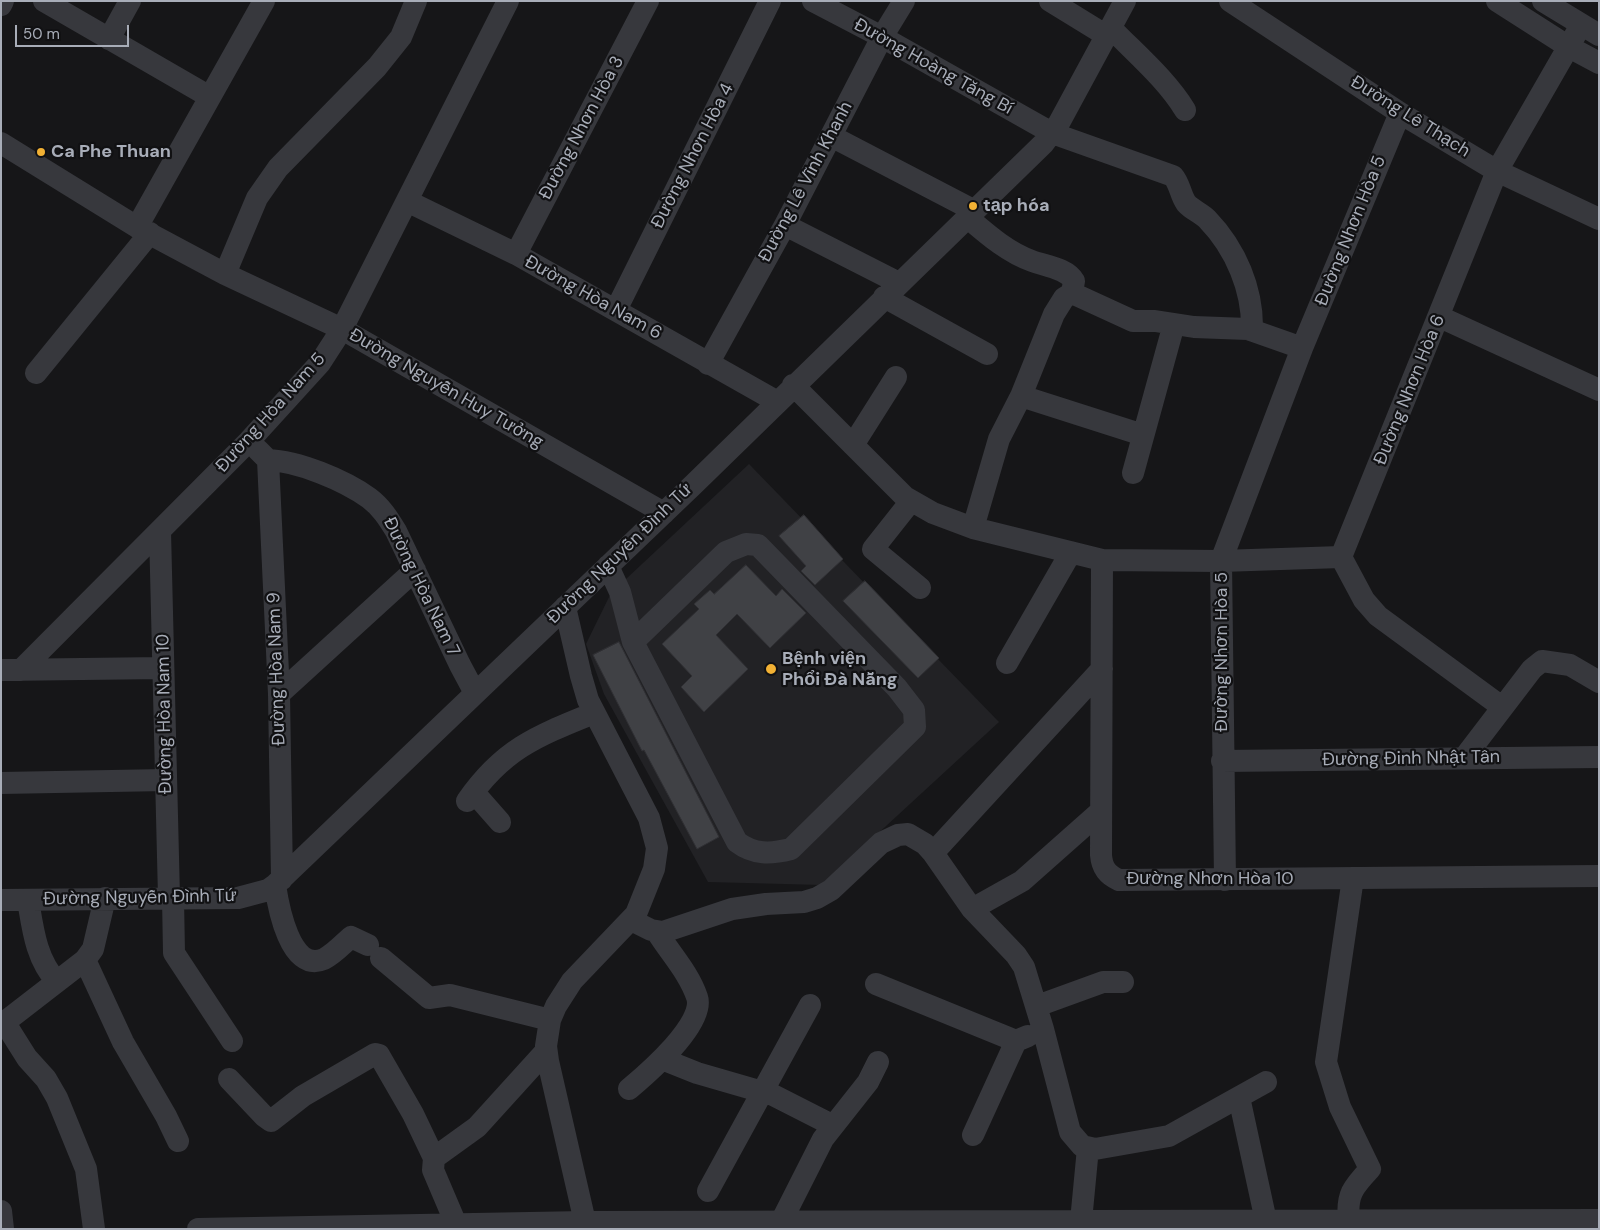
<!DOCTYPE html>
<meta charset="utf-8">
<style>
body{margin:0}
#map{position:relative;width:1600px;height:1230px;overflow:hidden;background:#161618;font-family:"DM Sans",sans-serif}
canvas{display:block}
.frame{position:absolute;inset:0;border:2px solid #a8adb8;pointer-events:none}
.scale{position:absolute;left:15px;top:25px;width:114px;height:22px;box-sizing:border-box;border:2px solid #a8adb8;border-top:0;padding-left:6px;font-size:15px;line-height:18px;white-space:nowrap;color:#a8adb8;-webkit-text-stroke:4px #111113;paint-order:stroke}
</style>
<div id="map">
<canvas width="1600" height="1230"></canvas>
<div class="frame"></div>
<div class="scale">50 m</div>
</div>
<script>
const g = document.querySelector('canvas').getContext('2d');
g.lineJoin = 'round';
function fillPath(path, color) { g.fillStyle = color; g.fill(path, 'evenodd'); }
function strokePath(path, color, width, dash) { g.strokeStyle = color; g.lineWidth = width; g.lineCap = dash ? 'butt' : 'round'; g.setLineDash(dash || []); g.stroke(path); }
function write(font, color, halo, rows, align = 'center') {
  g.font = font + ' "DM Sans",sans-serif'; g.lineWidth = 4.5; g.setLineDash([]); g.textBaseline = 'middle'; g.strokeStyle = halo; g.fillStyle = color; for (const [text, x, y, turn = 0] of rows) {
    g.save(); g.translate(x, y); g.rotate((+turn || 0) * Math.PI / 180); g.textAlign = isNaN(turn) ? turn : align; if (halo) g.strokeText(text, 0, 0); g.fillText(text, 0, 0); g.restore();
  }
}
fillPath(new Path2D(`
 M 749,464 L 999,722 L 822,885 L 708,882 L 604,694 L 586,644 L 611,593 Z`), '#222225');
const building = new Path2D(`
 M 804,515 L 843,559 L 815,585 L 801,571 L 806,566 L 779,536 Z
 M 746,565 L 776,596 L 782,589 L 806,613 L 770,648 L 737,614 L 716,635 L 748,669 L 704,712 L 681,687 L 692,676 L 662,644 L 699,609 L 694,604 L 710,590 L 714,594 Z
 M 865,581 L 939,658 L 918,678 L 843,601 Z
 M 619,642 L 719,837 L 697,849 L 644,750 L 642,751 L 593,655 Z`);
fillPath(building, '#404145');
strokePath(building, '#303034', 1);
strokePath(new Path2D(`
 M 44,1 L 210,97
 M 813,1 L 882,37 L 1052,133 L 1173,176 C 1180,184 1180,194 1186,203 C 1192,210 1201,213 1207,219 C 1236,249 1253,290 1252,330
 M 1050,1 L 1107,36
 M 1230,1 L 1400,113 L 1497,171 L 1599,219
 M 1497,1 L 1569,47 L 1599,63
 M 1543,1 L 1599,35
 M 1,5 L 3,1
 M 1111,28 C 1136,54 1166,79 1185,110
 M 109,39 L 130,1
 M 831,136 L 973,210
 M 1,143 L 137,227 L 225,274 L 342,329 L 664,513
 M 407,201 L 516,254 L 776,401
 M 967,217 C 987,234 1007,252 1032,261 C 1045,266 1067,268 1074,281 L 1072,293
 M 785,225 L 899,283
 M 137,227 L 264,1
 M 516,254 L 648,1
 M 225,274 L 257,198 L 278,168 L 377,67 L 401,37 L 416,1
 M 1072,293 L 1133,321 L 1155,321 L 1194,327 L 1248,329 L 1302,348
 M 884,297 L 987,354
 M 616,310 L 770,1
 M 1440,317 L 1599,390
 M 708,364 L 785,225 L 882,37 L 904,1
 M 36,373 L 150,233
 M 793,385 L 905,497 L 933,513 L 973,528 L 1102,560 L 1221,561 L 1341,557
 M 1021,396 L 1143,435
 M 853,445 L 896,377
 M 258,450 L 268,460 C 298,461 344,480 369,498 C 381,507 388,518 396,531 L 460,665 L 475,693
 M 268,460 L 279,694 L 282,879
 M 1133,473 L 1174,324
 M 911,501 L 873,549 L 920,588
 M 973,528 L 999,439 L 1021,396 L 1054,314 L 1064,298 L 1072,293
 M 160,531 L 169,897
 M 1341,557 L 1497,171 L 1581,25
 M 1341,557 L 1364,600 L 1378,616 L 1502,707
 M 1102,560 L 1101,855 C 1102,868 1107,875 1119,880 L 1599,876
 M 608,566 L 620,592 L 633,642 L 737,842 C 754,855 771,854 791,849 L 915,727 L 914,710 L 897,688 L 758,545 L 746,544 L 726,552 L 633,642
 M 565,607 L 581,676 L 588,700 L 649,818 L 657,848 L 654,869 L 636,914 L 572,981 L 556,1006 L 550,1020 L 546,1046 L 548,1061 L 585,1222
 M 1007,663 L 1071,552
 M 1,670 L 163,668
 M 21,670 L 249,441 L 320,363 L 342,329 L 508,1
 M 279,694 L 415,570
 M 1464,758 L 1532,669 L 1542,661 L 1570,665 L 1599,682
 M 1222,761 L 1599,757
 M 1,783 L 166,780
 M 472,794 L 478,797 L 500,822
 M 467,801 C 503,749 537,736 594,713
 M 933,853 L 1102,669
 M 1225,880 L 1221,561 L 1302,348 L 1400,113
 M 275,885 C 278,905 290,974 324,959 C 334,954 343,944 351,937 L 368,945
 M 173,898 L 174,953 L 232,1041
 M 1,900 L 238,898 L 268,890 L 275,885 L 693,485 L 1044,143 L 1059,123 L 1125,1
 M 28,900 C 33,930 36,959 57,982
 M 972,909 L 1022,881 L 1101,811
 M 631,920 L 651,930 L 663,932 L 732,909 L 766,904 L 804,902 L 817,898 L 831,890 L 881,843 L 898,835 L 908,834 L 925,844 L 933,853 L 972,909 L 1016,955 L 1024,967 L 1043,1029 L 1070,1132 L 1082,1146 L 1095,1149 L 1169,1136 L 1266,1082
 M 381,958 L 429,998 L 450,995 L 550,1020
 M 85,960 L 123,1042 L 166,1116 L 178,1141
 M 876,984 L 1016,1041
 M 1037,1006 L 1103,982 L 1123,982
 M 5,1023 L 27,1058 L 46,1079 L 57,1098 L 86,1169 L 94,1229
 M 1,1025 L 85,960 L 93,949 L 105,898
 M 662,1059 L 697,1073 L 773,1095 L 832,1125
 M 229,1079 L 264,1116 L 271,1121 L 303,1096 L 375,1054 L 379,1055 L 413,1114 L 434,1158
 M 629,1089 C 648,1073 706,1023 697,997 C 689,973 670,953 657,932
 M 1239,1097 L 1266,1221
 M 973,1135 L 1016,1041 L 1028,1036
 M 708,1191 L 810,1005
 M 1,1211 L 3,1229
 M 1081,1221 L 1088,1148
 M 1349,1221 C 1346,1195 1353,1187 1370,1169 L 1340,1107 L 1326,1062 L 1353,878
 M 781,1222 L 823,1139 L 868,1082 L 878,1062
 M 456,1224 L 433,1170 L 434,1158 L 477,1127 L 546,1051
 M 198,1229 L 585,1222 L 1599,1220`), '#37383d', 22);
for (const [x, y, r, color] of [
 [41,152,5,"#f2b134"],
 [973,206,5,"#f2b134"],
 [771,669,6,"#f2b134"]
]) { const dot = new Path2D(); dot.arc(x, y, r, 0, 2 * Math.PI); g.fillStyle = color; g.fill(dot); strokePath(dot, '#111113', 2); }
write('18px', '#a8adb8', '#111113', [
 ["Đường Hoàng Tăng Bí",933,67,29],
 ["Đường Lê Thạch",1410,117,32],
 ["Đường Nhơn Hòa 3",582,128,-62],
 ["Đường Nhơn Hòa 4",693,156,-63],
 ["Đường Lê Vĩnh Khanh",806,182,-62],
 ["Đường Nhơn Hòa 5",1351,231,-68],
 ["Đường Hòa Nam 6",593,298,29],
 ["Đường Nguyễn Huy Tưởng",446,389,30],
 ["Đường Nhơn Hòa 6",1410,390,-68],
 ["Đường Hòa Nam 5",271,413,-48],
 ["Đường Nguyễn Đình Tứ",620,554,-44],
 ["Đường Hòa Nam 7",421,587,64],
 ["Đường Nhơn Hòa 5",1222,652,-90],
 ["Đường Hòa Nam 9",277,669,-92],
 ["Đường Hòa Nam 10",165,714,-91],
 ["Đường Đinh Nhật Tân",1411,759,-1],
 ["Đường Nhơn Hòa 10",1210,879],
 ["Đường Nguyễn Đình Tứ",140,898,-1]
]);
write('bold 18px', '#a8adb8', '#111113', [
 ["Ca Phe Thuan",51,152],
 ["tạp hóa",983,206],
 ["Bệnh viện",782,659],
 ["Phổi Đà Nẵng",782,680]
], 'left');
</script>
